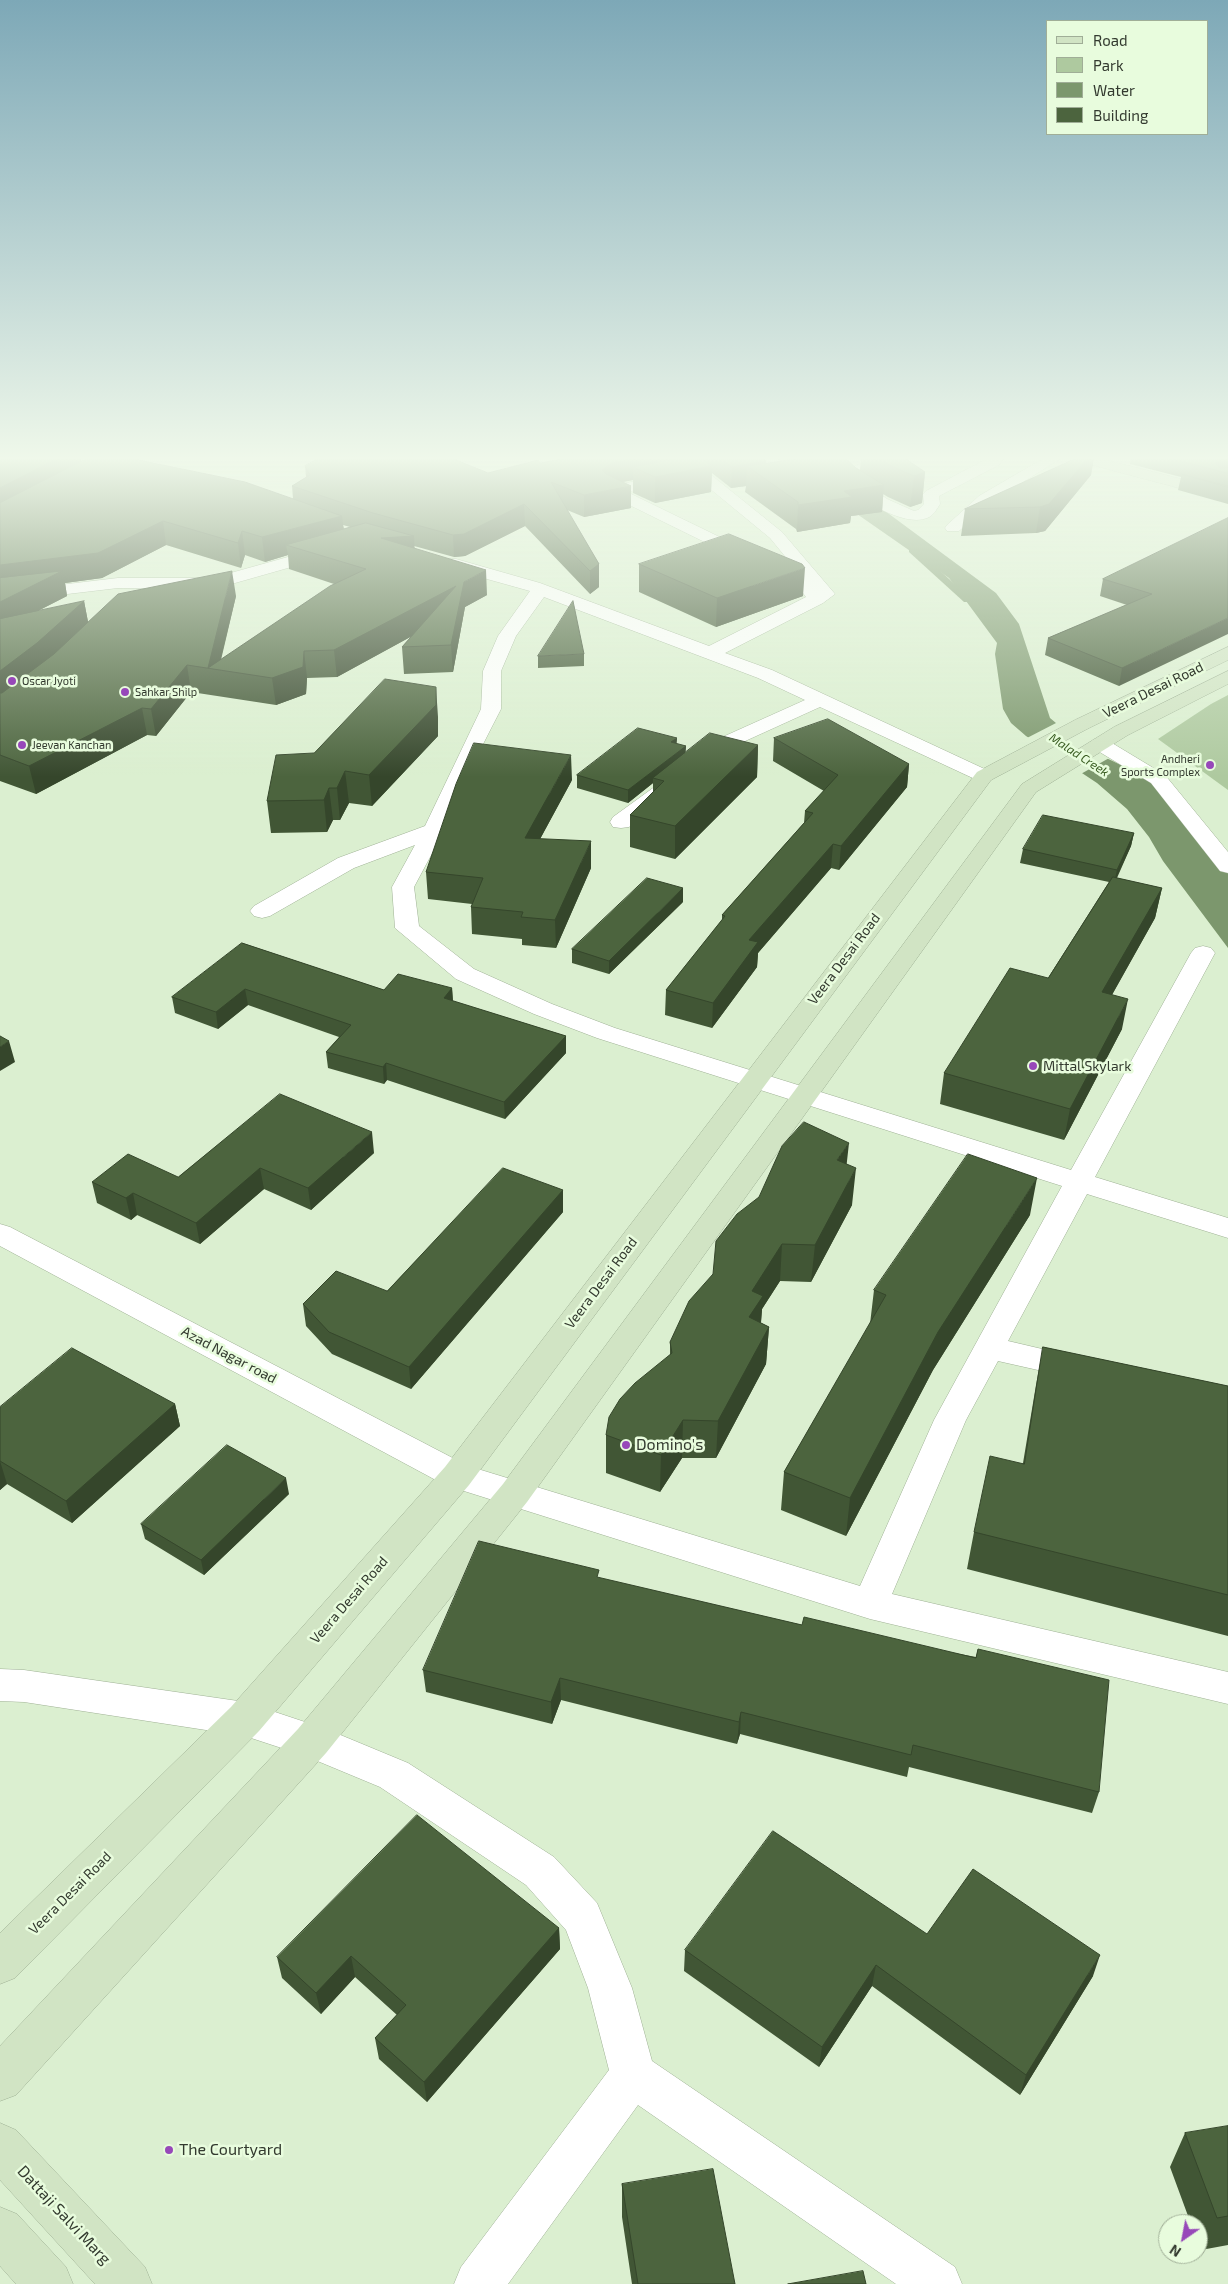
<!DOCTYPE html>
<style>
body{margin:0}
#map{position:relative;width:1228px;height:2284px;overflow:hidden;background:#dbefd0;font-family:"Exo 2",sans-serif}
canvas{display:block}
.legend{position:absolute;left:1046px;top:20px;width:162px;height:115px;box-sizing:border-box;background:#e8fcdd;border:1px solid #a0ae97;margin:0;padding:6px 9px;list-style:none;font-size:15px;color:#333a2f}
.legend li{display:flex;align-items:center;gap:10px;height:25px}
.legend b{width:25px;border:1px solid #a0ae97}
.north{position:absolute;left:1158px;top:2214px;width:50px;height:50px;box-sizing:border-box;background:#e8fcdd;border:1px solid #a0ae97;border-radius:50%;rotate:213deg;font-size:14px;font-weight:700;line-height:20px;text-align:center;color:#333a2f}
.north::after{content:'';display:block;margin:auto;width:18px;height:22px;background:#9748b9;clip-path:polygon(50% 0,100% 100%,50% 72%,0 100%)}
</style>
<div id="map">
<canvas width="1228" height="2284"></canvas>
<ul class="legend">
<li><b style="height:6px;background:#d1e4c4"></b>Road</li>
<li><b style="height:14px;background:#aec99f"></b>Park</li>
<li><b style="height:14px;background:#7c976d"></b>Water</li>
<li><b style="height:14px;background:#4c643e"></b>Building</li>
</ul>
<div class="north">N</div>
</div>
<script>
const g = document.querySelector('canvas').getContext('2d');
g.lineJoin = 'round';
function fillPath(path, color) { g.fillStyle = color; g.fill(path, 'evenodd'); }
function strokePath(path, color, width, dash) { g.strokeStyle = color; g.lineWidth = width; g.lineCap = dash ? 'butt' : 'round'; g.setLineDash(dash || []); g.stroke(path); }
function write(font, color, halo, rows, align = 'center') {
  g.font = font + ' "Exo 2",sans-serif'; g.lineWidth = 5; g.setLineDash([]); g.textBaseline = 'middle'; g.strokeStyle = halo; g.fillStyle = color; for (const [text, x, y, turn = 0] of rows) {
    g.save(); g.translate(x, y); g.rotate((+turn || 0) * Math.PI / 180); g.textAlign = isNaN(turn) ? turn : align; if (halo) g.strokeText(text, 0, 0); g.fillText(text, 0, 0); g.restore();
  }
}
fillPath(new Path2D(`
 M 1228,695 L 1228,790 L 1158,739 L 1211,704 Z`), '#aec99f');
fillPath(new Path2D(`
 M 775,457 L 812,457 L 996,593 L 1019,624 L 1050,718 L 1074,738 L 1100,755 L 1146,777 L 1228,873 L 1228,948 L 1163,861 L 1149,837 L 1127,809 L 1097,783 L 1026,736 L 1011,723 L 1003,709 L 995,654 L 997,643 L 949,578 Z`), '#7c976d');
fillPath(new Path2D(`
 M 1058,722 L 1075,736 L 1111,757 L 1079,775 L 1025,739 Z`), '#dbefd0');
fillPath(new Path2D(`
 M 909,548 L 915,548 L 970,598 L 970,602 L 964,602 L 909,552 Z`), '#7c976d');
const street = new Path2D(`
 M 882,457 L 903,457 L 901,460 L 855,477 L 887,499 L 914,511 L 918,510 L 924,504 L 923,494 L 926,491 L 990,457 L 1005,457 L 999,465 L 939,496 L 940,504 C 937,509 933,516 927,518 C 903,528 853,496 839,477 L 846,469 Z
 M 1046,457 L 1063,457 L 991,502 L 959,531 L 947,531 L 945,528 L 947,525 L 979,496 Z
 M 700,468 L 705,470 L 782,532 L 835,594 L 823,603 L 725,653 L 772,670 L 991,772 L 994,776 L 991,780 L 984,782 L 977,780 L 820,707 L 721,752 C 712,760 706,766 694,763 L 691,759 L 707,744 L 805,700 L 758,678 L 544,597 L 516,636 L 501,671 L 501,709 L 480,750 L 460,801 L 414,887 L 419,926 L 474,969 L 552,1004 L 615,1028 L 1071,1170 L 1191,953 L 1195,948 L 1203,946 L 1211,948 L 1215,953 L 1095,1177 L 1228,1218 L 1228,1238 L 1087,1194 L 1008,1341 L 1089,1360 L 1094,1368 L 1089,1376 L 1078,1379 L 998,1361 L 966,1420 L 892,1594 L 1228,1672 L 1228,1704 L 870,1619 L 445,1485 L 0,1246 L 0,1224 L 10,1227 L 468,1466 L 860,1586 L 934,1420 L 1062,1186 L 597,1038 L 534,1014 L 456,979 L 395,928 L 392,887 L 415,845 L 354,868 L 270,916 L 262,918 L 254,916 L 250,911 L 254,906 L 338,858 L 425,826 L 481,709 L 483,671 L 498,636 L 530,591 L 444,567 L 442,563 L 444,559 L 456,559 L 540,583 L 709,646 L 806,597 L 800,589 L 607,494 L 604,491 L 612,486 ZM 697,478 L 770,538 L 802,577 L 627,492 Z
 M 324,547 L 330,548 L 332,552 L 330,556 L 235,583 L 196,589 L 118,588 L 0,602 L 0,592 L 118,578 L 200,578 L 227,574 Z
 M 1100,738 L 1107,740 L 1165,775 L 1228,852 L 1228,873 L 1220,871 L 1151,783 L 1093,748 L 1090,744 L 1093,740 Z
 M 660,786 L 667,788 L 671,792 L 667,796 L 629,827 L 621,828 L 613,827 L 610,822 L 613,817 L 653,788 Z
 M 0,1669 L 24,1670 L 245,1702 L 326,1729 L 408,1763 L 554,1857 L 597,1903 L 632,1988 L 652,2061 L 955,2267 L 962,2284 L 896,2284 L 638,2105 L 508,2284 L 454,2284 L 461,2267 L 609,2070 L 588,1988 L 566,1930 L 526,1885 L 380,1787 L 303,1755 L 245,1736 L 24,1702 L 0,1701 Z`);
const secondary = new Path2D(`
 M 1071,457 L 1095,457 L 1228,491 L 1228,501 L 1073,460 Z
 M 1228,647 L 1228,660 L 1089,728 L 991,780 L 469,1485 L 259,1731 L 15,1978 L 0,1984 L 0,1933 L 231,1707 L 445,1467 L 977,772 L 1075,720 Z
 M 1228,671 L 1228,684 L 1128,735 L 1036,792 L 527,1502 L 326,1753 L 16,2095 L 0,2101 L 0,2046 L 298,1729 L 503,1484 L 1022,784 L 1114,727 Z
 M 0,2123 L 16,2130 L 145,2267 L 152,2284 L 95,2284 L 0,2180 Z
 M 0,2207 L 17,2214 L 66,2267 L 73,2284 L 16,2284 L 0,2266 Z`);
strokePath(street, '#9fb195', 1);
strokePath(secondary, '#9fb195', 1);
fillPath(street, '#fff');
fillPath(secondary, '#d1e4c4');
fillPath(new Path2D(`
 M 0,457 L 80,457 L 81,462 L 293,499 L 292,486 L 306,477 L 305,466 L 488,473 L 574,457 L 760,457 L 765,463 L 856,468 L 860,470 L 861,457 L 903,457 L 925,472 L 922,503 L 910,507 L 888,497 L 883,494 L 882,512 L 851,516 L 850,523 L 797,532 L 796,529 L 745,492 L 746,486 L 731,488 L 712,473 L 711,492 L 655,503 L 633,493 L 633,480 L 622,482 L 631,508 L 584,517 L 567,510 L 599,564 L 599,587 L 590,594 L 525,526 L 465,556 L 454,557 L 414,546 L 415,549 L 487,595 L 465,607 L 453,672 L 404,674 L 402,647 L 412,636 L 337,677 L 307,678 L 306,694 L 276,705 L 191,692 L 156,736 L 147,735 L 36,794 L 0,781 ZM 343,525 L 350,527 L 344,529 ZM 166,545 L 241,568 L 245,555 L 265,562 L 288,555 L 289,569 L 334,584 L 221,660 L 236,596 L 88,622 L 84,601 L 38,611 L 67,596 L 65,583 L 102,578 Z
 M 1079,457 L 1094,457 L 1091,475 L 1045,531 L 1036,533 L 961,536 L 965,509 Z
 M 1131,457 L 1228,457 L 1228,504 L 1178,490 L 1181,477 L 1130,464 Z
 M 1228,518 L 1119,686 L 1045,655 L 1048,638 L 1127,605 L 1100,596 L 1103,579 Z
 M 639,564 L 803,596 L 716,627 L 639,592 Z
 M 584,654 L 584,666 L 538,668 L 538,656 Z
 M 438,717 L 438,736 L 372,806 L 349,803 L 340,820 L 333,820 L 327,832 L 271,833 L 267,801 L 314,753 Z
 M 677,738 L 676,744 L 686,746 L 685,753 L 758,745 L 757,777 L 675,859 L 630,847 L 630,815 L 653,792 L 653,783 L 628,803 L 577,788 L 577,775 Z
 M 774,738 L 909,764 L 907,787 L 839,870 L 831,868 L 758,953 L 757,967 L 712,1028 L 665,1015 L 666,990 L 722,920 L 722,915 L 804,823 L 805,811 L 824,791 L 773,761 Z
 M 572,780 L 540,839 L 591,868 L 556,948 L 522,945 L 522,939 L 472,934 L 471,907 L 472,904 L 428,899 L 426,872 Z
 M 1134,833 L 1131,846 L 1117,878 L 1162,888 L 1155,918 L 1112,995 L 1122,1029 L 1064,1140 L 940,1104 L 944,1073 L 1048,978 L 1109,882 L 1020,863 L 1023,849 Z
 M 683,902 L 609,974 L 572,963 L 572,949 Z
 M 242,943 L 384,990 L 452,988 L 453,1001 L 566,1036 L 566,1053 L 505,1119 L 387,1080 L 384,1084 L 328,1068 L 326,1052 L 339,1037 L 248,1005 L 218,1029 L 175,1013 L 172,997 Z
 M 374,1153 L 311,1210 L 264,1189 L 200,1244 L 137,1215 L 131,1220 L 97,1203 L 92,1182 L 178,1177 Z
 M 846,1164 L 852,1205 L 811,1282 L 780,1281 L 762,1309 L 761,1323 L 769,1327 L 766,1364 L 716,1458 L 682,1458 L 660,1492 L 606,1473 L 606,1435 L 670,1355 L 670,1342 Z
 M 563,1190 L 563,1212 L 411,1389 L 332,1354 L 306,1326 L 303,1304 L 387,1291 Z
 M 1030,1215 L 933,1370 L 846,1536 L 781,1510 L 784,1472 L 870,1324 L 874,1290 Z
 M 1043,1347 L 1228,1386 L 1228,1636 L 967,1569 L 974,1532 L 1023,1463 L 1036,1385 Z
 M 175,1404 L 180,1426 L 72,1523 L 7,1484 L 0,1490 L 0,1407 Z
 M 289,1494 L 204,1575 L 145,1539 L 141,1524 Z
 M 599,1578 L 802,1625 L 976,1657 L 978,1649 L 1099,1792 L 1092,1813 L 909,1767 L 907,1777 L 740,1734 L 737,1744 L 561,1700 L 552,1724 L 426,1692 L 423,1670 Z
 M 559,1928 L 560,1949 L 427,2102 L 379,2059 L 375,2038 L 397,2015 L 355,1977 L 321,2014 L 282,1978 L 277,1957 Z
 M 927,1934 L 1093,1976 L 1020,2095 L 872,1986 L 819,2067 L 684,1971 L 685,1950 Z
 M 1228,2126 L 1228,2245 L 1201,2250 L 1198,2242 L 1198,2224 L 1191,2224 L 1170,2167 L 1185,2133 Z
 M 622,2184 L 735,2284 L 632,2284 L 622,2217 Z`), '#415635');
fillPath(new Path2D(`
 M 60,457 L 80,457 L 83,470 L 0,515 L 0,488 Z
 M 643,457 L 700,457 L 633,467 L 633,480 L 612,484 L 602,470 L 612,463 Z
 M 1089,457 L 1094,457 L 1091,475 L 1045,531 L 1036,533 L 1040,507 Z
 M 1227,457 L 1228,457 L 1228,471 L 1215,469 L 1216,463 L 1220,459 Z
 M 766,461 L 765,479 L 747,466 L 746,486 L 731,488 L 732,467 Z
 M 712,466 L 711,492 L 655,503 L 655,477 Z
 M 925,472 L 922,503 L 910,507 L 914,476 Z
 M 884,485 L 882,512 L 851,516 L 850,523 L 797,532 L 798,505 L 844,491 Z
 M 631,486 L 631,508 L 584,517 L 584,495 Z
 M 524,504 L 525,526 L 465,556 L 454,557 L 453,535 Z
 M 342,516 L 345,540 L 286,545 L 288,555 L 265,562 L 262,537 Z
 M 163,521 L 166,545 L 102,578 L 65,583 L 67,596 L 0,630 L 0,565 Z
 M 242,531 L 245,555 L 241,568 L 238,543 Z
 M 414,536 L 415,560 L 381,538 Z
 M 599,564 L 599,587 L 590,594 L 590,571 Z
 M 805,568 L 803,596 L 716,627 L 717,598 Z
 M 486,570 L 487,595 L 465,607 L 453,672 L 451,645 L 464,582 Z
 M 232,571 L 236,596 L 218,670 L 208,668 Z
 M 456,586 L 458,611 L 337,677 L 334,650 Z
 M 84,601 L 89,627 L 0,703 L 0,671 Z
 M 1228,618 L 1228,634 L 1119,686 L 1122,668 Z
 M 304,651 L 307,678 L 306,694 L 276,705 L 272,678 Z
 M 187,665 L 191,692 L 156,736 L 151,709 Z
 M 436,687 L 438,717 L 438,736 L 372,806 L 369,775 Z
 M 142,708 L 147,735 L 36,794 L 29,766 Z
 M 677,738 L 676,751 L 671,742 Z
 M 758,745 L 757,777 L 675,859 L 675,826 Z
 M 686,746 L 685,759 L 653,778 L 653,783 L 628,803 L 628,790 Z
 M 571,755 L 572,780 L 526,865 L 525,838 Z
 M 909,764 L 907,787 L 839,870 L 841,846 Z
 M 345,771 L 349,803 L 340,820 L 337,788 Z
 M 329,788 L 333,820 L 327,832 L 324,800 Z
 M 1134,833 L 1131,846 L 1114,883 L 1117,870 Z
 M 591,841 L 591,868 L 556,948 L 555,920 Z
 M 833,844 L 831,868 L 758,953 L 757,967 L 712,1028 L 713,1003 L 749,940 Z
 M 683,888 L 683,902 L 609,974 L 609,961 Z
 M 1162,888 L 1155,918 L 1096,1023 L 1102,992 Z
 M 452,988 L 453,1004 L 444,998 Z
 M 245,989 L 248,1005 L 218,1029 L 216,1012 Z
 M 1128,999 L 1122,1029 L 1064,1140 L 1070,1109 Z
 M 566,1036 L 566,1053 L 505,1119 L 504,1102 Z
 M 9,1041 L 15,1062 L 0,1071 L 0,1047 Z
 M 386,1063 L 387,1080 L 384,1084 L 383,1067 Z
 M 372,1132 L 374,1153 L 311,1210 L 308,1188 Z
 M 849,1143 L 845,1179 L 837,1160 Z
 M 260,1168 L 264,1189 L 200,1244 L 196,1223 Z
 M 856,1168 L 852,1205 L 811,1282 L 815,1245 Z
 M 1037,1178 L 1030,1215 L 933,1370 L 846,1536 L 850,1498 L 938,1332 Z
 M 563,1190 L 563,1212 L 411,1389 L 409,1367 Z
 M 133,1193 L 137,1215 L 131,1220 L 126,1198 Z
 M 782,1244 L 780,1281 L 762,1309 L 760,1333 L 749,1317 L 752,1291 Z
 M 769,1327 L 766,1364 L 716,1458 L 718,1421 Z
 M 175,1404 L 180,1426 L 72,1523 L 66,1501 Z
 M 683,1420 L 682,1458 L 660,1492 L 661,1455 Z
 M 0,1461 L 7,1484 L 0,1490 Z
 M 286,1478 L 289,1494 L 204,1575 L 201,1560 Z
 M 560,1678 L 561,1700 L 552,1724 L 551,1702 Z
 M 741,1712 L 740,1734 L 737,1744 L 739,1722 Z
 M 559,1928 L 560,1949 L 427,2102 L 424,2082 Z
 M 1100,1955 L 1093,1976 L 1020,2095 L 1026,2075 Z
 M 351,1956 L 355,1977 L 321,2014 L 316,1993 Z
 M 876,1965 L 872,1986 L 819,2067 L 822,2047 Z`), '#35462b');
const building = new Path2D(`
 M 0,457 L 60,457 L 0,488 Z
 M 90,457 L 124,457 L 245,482 L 342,516 L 262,537 L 242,531 L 238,543 L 163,521 L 98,553 L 0,565 L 0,503 Z
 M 321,457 L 449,457 L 488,473 L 538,460 L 540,463 L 574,457 L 643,457 L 612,463 L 602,470 L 606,474 L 631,486 L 584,495 L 551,482 L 599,564 L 590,571 L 524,504 L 464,534 L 453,535 L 373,513 L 292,486 L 310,475 L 305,466 Z
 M 685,457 L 700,457 L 712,466 L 655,477 L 633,467 Z
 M 718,457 L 760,457 L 766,461 L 732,467 Z
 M 813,457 L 844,457 L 856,468 L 884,485 L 844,491 L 852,497 L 798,505 L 798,502 L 747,466 Z
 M 877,457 L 903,457 L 925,472 L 914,476 L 891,466 Z
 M 1079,457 L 1089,457 L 1049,504 L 1040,507 L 965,509 Z
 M 1165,457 L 1227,457 L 1220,459 L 1216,463 L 1220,468 L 1228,468 L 1228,473 Z
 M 1181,474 L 1228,486 L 1228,487 Z
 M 1228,518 L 1228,618 L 1122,668 L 1048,638 L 1152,594 L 1103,579 Z
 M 366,523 L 414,536 L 381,538 L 486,570 L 464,582 L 451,645 L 402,647 L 456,586 L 334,650 L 304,651 L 303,667 L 272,678 L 187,665 L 151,709 L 142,708 L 29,766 L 0,755 L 0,693 L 2,693 L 54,654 L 118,594 L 232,571 L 208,668 L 330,586 L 366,569 L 286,545 Z
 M 729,534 L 802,564 L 805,568 L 717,598 L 639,564 Z
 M 62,571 L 0,602 L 0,578 Z
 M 84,601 L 37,643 L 0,671 L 0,619 Z
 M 573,601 L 584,654 L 538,656 Z
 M 385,679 L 436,687 L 436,705 L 369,775 L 345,771 L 337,788 L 329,788 L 324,800 L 267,801 L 276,755 L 314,753 Z
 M 828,719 L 909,764 L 841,846 L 833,844 L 749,940 L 758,942 L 713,1003 L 666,990 L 725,916 L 722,915 L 813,813 L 805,811 L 838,775 L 774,738 Z
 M 638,728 L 677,738 L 671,742 L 686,746 L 628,790 L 577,775 Z
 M 710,733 L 758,745 L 675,826 L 630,815 L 664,781 L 653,778 Z
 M 474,743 L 571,755 L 525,838 L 591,841 L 555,920 L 521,917 L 523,912 L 471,907 L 483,878 L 426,872 L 456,784 Z
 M 1043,815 L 1134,833 L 1117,870 L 1023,849 Z
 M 1113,877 L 1162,888 L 1102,992 L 1128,999 L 1070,1109 L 944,1073 L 1010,968 L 1048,978 Z
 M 647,878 L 683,888 L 609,961 L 572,949 Z
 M 242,943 L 384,990 L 398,974 L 452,988 L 444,998 L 566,1036 L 504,1102 L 386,1063 L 383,1067 L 326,1052 L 351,1025 L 245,989 L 216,1012 L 172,997 Z
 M 0,1036 L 9,1041 L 0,1047 Z
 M 280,1094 L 372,1132 L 308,1188 L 260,1168 L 196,1223 L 133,1193 L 126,1198 L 92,1182 L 128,1154 L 178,1177 Z
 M 804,1122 L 849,1143 L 837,1160 L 856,1168 L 815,1245 L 782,1244 L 752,1291 L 763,1296 L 749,1317 L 769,1327 L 718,1421 L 683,1420 L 661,1455 L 606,1435 L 609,1417 L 620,1399 L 635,1383 L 672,1353 L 670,1342 L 689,1301 L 713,1274 L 716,1241 L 737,1214 L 759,1197 L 782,1146 Z
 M 968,1154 L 1037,1178 L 938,1332 L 850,1498 L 784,1472 L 886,1295 L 874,1290 Z
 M 503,1168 L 563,1190 L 409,1367 L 329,1332 L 303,1304 L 336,1271 L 387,1291 Z
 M 1043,1347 L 1228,1386 L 1228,1595 L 974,1532 L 990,1456 L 1024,1464 Z
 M 72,1348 L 175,1404 L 66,1501 L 0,1461 L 0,1407 Z
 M 227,1445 L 286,1478 L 201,1560 L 141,1524 Z
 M 479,1541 L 599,1570 L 597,1577 L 802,1625 L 804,1617 L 976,1658 L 978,1649 L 1109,1680 L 1099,1792 L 913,1745 L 911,1755 L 741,1712 L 739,1722 L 560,1678 L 551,1702 L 423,1670 Z
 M 417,1815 L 559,1928 L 424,2082 L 375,2038 L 406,2005 L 351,1956 L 316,1993 L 277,1957 Z
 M 773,1831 L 927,1934 L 973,1869 L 1100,1955 L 1026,2075 L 876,1965 L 822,2047 L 685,1950 Z
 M 1228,2126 L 1228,2216 L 1217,2218 L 1185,2133 Z
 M 713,2169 L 735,2284 L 638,2284 L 622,2184 Z
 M 863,2271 L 866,2284 L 788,2284 Z`);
fillPath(building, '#4c643e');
strokePath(building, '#35462b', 1);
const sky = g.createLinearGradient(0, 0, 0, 777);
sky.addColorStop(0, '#7da8b7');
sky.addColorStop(0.59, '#eff8ea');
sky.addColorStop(1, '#eff8ea00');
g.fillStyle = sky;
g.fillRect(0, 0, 1228, 777);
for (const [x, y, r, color] of [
 [12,681,5,"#9748b9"],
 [125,692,5,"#9748b9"],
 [22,745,5,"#9748b9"],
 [1210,765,5,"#9748b9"],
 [1033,1066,5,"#9748b9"],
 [626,1445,5,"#9748b9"],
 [169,2150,5,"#9748b9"]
]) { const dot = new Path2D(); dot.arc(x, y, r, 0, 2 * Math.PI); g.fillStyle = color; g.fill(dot); strokePath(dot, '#e8fcdd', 2); }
write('11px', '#333a2f', '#e8fcdd', [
 ["Oscar Jyoti",22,681],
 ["Sahkar Shilp",135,692],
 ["Jeevan Kanchan",32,745],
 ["Andheri",1200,759,"right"],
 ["Sports Complex",1200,772,"right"]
], 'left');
write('italic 12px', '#385b20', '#e8fcdd', [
 ["Malad Creek",1079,755,33]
]);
write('14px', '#333a2f', '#e8fcdd', [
 ["Veera Desai Road",1153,690,-26],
 ["Veera Desai Road",844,959,-53],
 ["Veera Desai Road",601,1283,-53],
 ["Azad Nagar road",229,1355,28],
 ["Veera Desai Road",349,1600,-49],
 ["Veera Desai Road",70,1893,-45]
]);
write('14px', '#333a2f', '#e8fcdd', [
 ["Mittal Skylark",1043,1066]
], 'left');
write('16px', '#333a2f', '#e8fcdd', [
 ["Domino's",636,1445],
 ["The Courtyard",179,2150]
], 'left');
write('16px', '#333a2f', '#e8fcdd', [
 ["Dattaji Salvi Marg",64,2215,47]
]);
</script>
